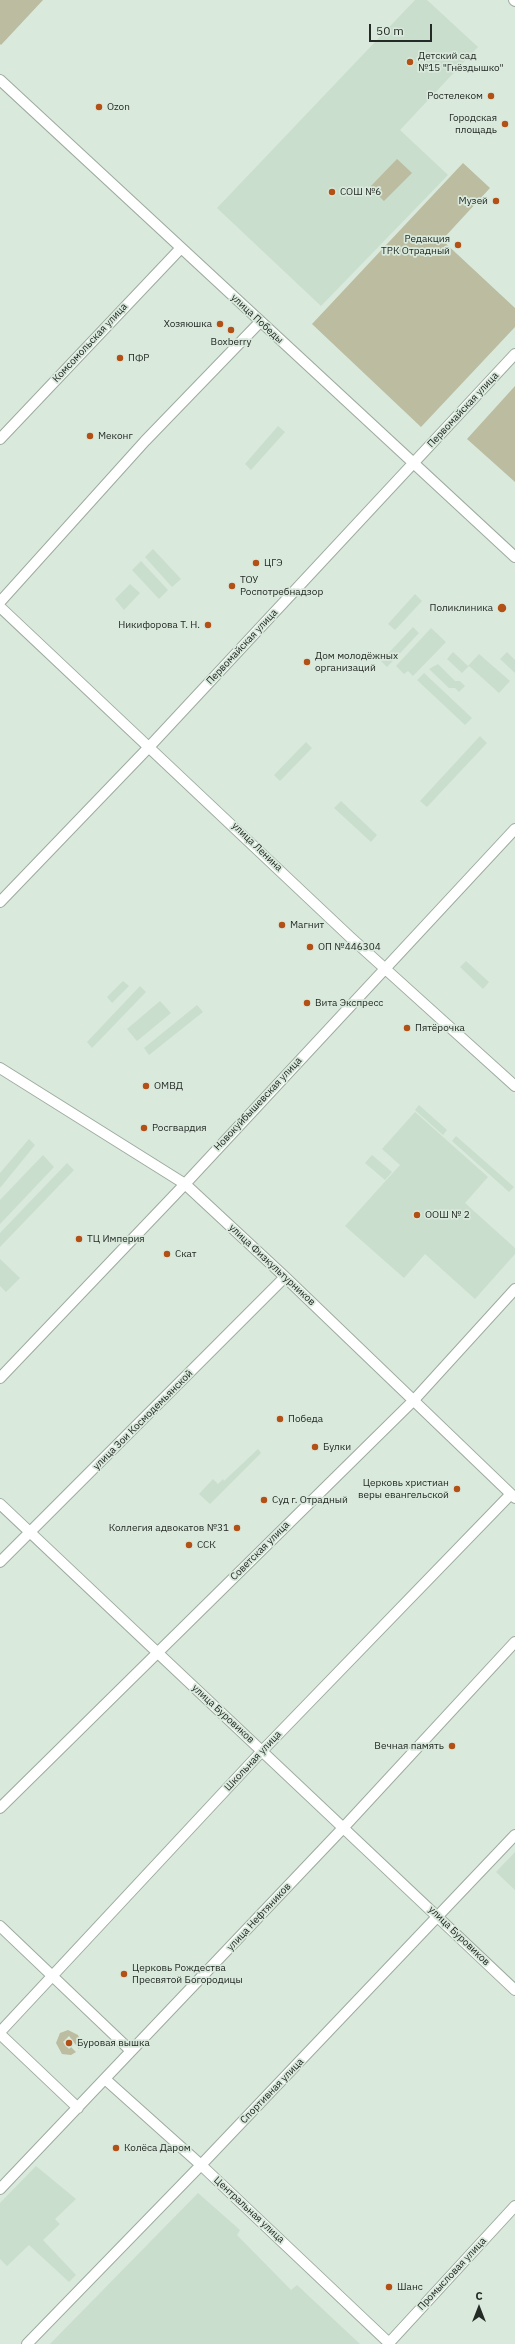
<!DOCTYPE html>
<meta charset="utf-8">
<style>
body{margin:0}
#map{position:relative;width:515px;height:2344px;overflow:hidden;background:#d9e9dc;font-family:"IBM Plex Sans",sans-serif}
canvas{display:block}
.north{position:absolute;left:459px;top:2288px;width:40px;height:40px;-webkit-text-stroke:3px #d9e9dc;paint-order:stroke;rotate:0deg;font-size:11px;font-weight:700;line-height:16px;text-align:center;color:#242a25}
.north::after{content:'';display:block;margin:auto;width:14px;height:18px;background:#242a25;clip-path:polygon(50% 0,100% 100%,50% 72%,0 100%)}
.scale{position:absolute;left:369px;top:24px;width:63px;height:18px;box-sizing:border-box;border:2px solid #242a25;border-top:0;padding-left:5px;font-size:12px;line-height:14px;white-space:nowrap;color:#242a25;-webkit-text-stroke:3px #d9e9dc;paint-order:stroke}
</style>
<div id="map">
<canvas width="515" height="2344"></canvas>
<div class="north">С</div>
<div class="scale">50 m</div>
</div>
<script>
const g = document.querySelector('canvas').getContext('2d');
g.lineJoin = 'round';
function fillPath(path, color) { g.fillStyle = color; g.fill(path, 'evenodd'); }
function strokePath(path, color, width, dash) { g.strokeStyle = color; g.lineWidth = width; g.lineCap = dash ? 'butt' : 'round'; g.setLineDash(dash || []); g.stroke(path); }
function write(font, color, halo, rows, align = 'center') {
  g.font = font + ' "IBM Plex Sans",sans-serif'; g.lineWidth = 3.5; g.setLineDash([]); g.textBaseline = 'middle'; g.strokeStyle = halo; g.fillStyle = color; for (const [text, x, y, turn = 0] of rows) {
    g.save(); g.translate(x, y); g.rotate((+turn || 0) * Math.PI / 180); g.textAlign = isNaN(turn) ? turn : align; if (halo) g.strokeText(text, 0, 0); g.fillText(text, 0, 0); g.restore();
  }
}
fillPath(new Path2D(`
 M 415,0 L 427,0 L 478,47 L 400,130 L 448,175 L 321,306 L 217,208 Z
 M 278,426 L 285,432 L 251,470 L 245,464 Z
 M 153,549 L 181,579 L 172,587 L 145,557 Z
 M 141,561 L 168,590 L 159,599 L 132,570 Z
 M 130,584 L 140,593 L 124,610 L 115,599 Z
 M 415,594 L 422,601 L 395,630 L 388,624 Z
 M 413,627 L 419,633 L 387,667 L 381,661 Z
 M 431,628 L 446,642 L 413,676 L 408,671 L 404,674 L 396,666 Z
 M 453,652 L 468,666 L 479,654 L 510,681 L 499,693 L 469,666 L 462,673 L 447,659 Z
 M 507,652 L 515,660 L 515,673 L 500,659 Z
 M 438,664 L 455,681 L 460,681 L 465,686 L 459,692 L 455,688 L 449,688 L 429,669 Z
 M 424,673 L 472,718 L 465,725 L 417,680 Z
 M 480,736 L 487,743 L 427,807 L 420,801 Z
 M 306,742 L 312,748 L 280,781 L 274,775 Z
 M 341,801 L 377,835 L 371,842 L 334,808 Z
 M 466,961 L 489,982 L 483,989 L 460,967 Z
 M 123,981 L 129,986 L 112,1003 L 107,997 Z
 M 140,986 L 146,992 L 92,1048 L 87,1042 Z
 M 160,1001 L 171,1013 L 137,1041 L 127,1029 Z
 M 197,1005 L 203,1012 L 149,1055 L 144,1048 Z
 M 419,1105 L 447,1130 L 443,1135 L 415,1110 Z
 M 415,1112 L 488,1177 L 465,1203 L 515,1248 L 515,1254 L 475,1299 L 425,1254 L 404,1278 L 345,1226 L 400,1165 L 382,1149 Z
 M 456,1136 L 514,1187 L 509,1192 L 452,1141 Z
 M 29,1139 L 35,1145 L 0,1188 L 0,1173 Z
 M 43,1155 L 54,1167 L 0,1224 L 0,1200 Z
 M 372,1155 L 392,1172 L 385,1180 L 365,1163 Z
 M 67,1163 L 74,1170 L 0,1247 L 0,1233 Z
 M 0,1259 L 20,1278 L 6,1292 L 0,1286 Z
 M 258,1449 L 261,1453 L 210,1504 L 199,1494 L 213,1479 L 218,1484 L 223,1479 L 224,1481 Z
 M 515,1852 L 515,1890 L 496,1872 Z
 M 36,2166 L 76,2199 L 55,2219 L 60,2224 L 43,2240 L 76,2275 L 69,2282 L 29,2245 L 7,2266 L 0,2259 L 0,2203 Z
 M 198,2193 L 240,2230 L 237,2235 L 291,2290 L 297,2285 L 360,2344 L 50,2344 Z`), '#c9decd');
fillPath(new Path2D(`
 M 0,0 L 43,0 L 1,45 L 0,44 Z
 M 397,159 L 412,173 L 384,201 L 370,187 Z
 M 463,163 L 490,188 L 442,240 L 515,308 L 515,327 L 421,427 L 312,324 Z
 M 515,386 L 515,482 L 467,439 Z
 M 68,2030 L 78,2035 L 81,2042 L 79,2049 L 69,2036 L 63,2042 L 69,2049 L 71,2047 L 76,2052 L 71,2055 L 62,2054 L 56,2043 L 60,2033 Z`), '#bbbca0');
const street = new Path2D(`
 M 514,0 L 515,1
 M 0,80 L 515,557
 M 0,439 L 181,248
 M 0,602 L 145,441 L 260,322
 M 0,607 L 350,937 L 515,1086
 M 0,902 L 150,746 L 515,354
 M 0,1068 L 185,1184 L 285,1277 L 515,1498
 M 0,1378 L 185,1184 L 515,829
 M 0,1504 L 515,1990
 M 0,1562 L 285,1277
 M 0,1808 L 414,1400 L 515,1289
 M 0,1926 L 131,2051
 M 0,2032 L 262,1751 L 511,1494
 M 0,2034 L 78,2108
 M 105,2079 L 201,2165 L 390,2344
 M 0,2189 L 344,1827 L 515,1642
 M 389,2343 L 515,2206
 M 27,2344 L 201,2165 L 515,1835`);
strokePath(street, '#9dab9f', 12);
strokePath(street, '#fff', 10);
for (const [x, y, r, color] of [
 [410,62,4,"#b25015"],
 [491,96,4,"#b25015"],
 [99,107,4,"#b25015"],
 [505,124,4,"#b25015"],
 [332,192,4,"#b25015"],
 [496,201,4,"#b25015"],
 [458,245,4,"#b25015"],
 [220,324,4,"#b25015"],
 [231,330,4,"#b25015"],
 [120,358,4,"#b25015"],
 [90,436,4,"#b25015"],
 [256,563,4,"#b25015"],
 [232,586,4,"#b25015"],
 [502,608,5,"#b25015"],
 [208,625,4,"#b25015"],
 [307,662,4,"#b25015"],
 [282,925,4,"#b25015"],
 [310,947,4,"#b25015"],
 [307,1003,4,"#b25015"],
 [407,1028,4,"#b25015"],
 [146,1086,4,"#b25015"],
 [144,1128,4,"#b25015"],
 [417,1215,4,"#b25015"],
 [79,1239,4,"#b25015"],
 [167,1254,4,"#b25015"],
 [280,1419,4,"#b25015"],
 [315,1447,4,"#b25015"],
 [457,1489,4,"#b25015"],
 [264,1500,4,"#b25015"],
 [237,1528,4,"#b25015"],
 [189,1545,4,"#b25015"],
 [452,1746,4,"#b25015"],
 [124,1974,4,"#b25015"],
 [69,2043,4,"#b25015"],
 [116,2148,4,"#b25015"],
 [389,2287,4,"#b25015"]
]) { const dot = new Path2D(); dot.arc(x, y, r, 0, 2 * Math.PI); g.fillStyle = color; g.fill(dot); strokePath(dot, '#d9e9dc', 1.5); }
write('10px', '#242a25', '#d9e9dc', [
 ["Детский сад",418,56],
 ["№15 \"Гнёздышко\"",418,68],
 ["Ростелеком",483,96,"right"],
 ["Ozon",107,107],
 ["Городская",497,118,"right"],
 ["площадь",497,130,"right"],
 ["СОШ №6",340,192],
 ["Музей",488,201,"right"],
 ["Редакция",450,239,"right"],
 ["ТРК Отрадный",450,251,"right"],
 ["Хозяюшка",212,324,"right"],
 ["Boxberry",231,342,"center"],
 ["ПФР",128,358],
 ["Меконг",98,436],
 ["ЦГЭ",264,563],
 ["ТОУ",240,580],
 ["Роспотребнадзор",240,592],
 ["Поликлиника",493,608,"right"],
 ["Никифорова Т. Н.",200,625,"right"],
 ["Дом молодёжных",315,656],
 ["организаций",315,668],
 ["Магнит",290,925],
 ["ОП №446304",318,947],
 ["Вита Экспресс",315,1003],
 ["Пятёрочка",415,1028],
 ["ОМВД",154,1086],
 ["Росгвардия",152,1128],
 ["ООШ № 2",425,1215],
 ["ТЦ Империя",87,1239],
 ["Скат",175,1254],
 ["Победа",288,1419],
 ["Булки",323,1447],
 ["Церковь христиан",449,1483,"right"],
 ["веры евангельской",449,1495,"right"],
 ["Суд г. Отрадный",272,1500],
 ["Коллегия адвокатов №31",229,1528,"right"],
 ["ССК",197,1545],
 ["Вечная память",444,1746,"right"],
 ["Церковь Рождества",132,1968],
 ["Пресвятой Богородицы",132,1980],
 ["Буровая вышка",77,2043],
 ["Колёса Даром",124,2148],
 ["Шанс",397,2287]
], 'left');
write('10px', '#242a25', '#d9e9dc', [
 ["улица Победы",257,319,43],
 ["Комсомольская улица",90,343,-47],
 ["Первомайская улица",463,410,-47],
 ["Первомайская улица",242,647,-47],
 ["улица Ленина",257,847,44],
 ["Новокуйбышевская улица",258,1104,-47],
 ["улица Физкультурников",272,1265,43],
 ["улица Зои Космодемьянской",143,1420,-45],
 ["Советская улица",260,1551,-45],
 ["улица Буровиков",223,1714,43],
 ["Школьная улица",253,1761,-47],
 ["улица Нефтяников",259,1917,-47],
 ["улица Буровиков",459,1936,44],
 ["Спортивная улица",272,2091,-46],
 ["Центральная улица",249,2210,43],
 ["Промысловая улица",452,2274,-47]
]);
</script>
